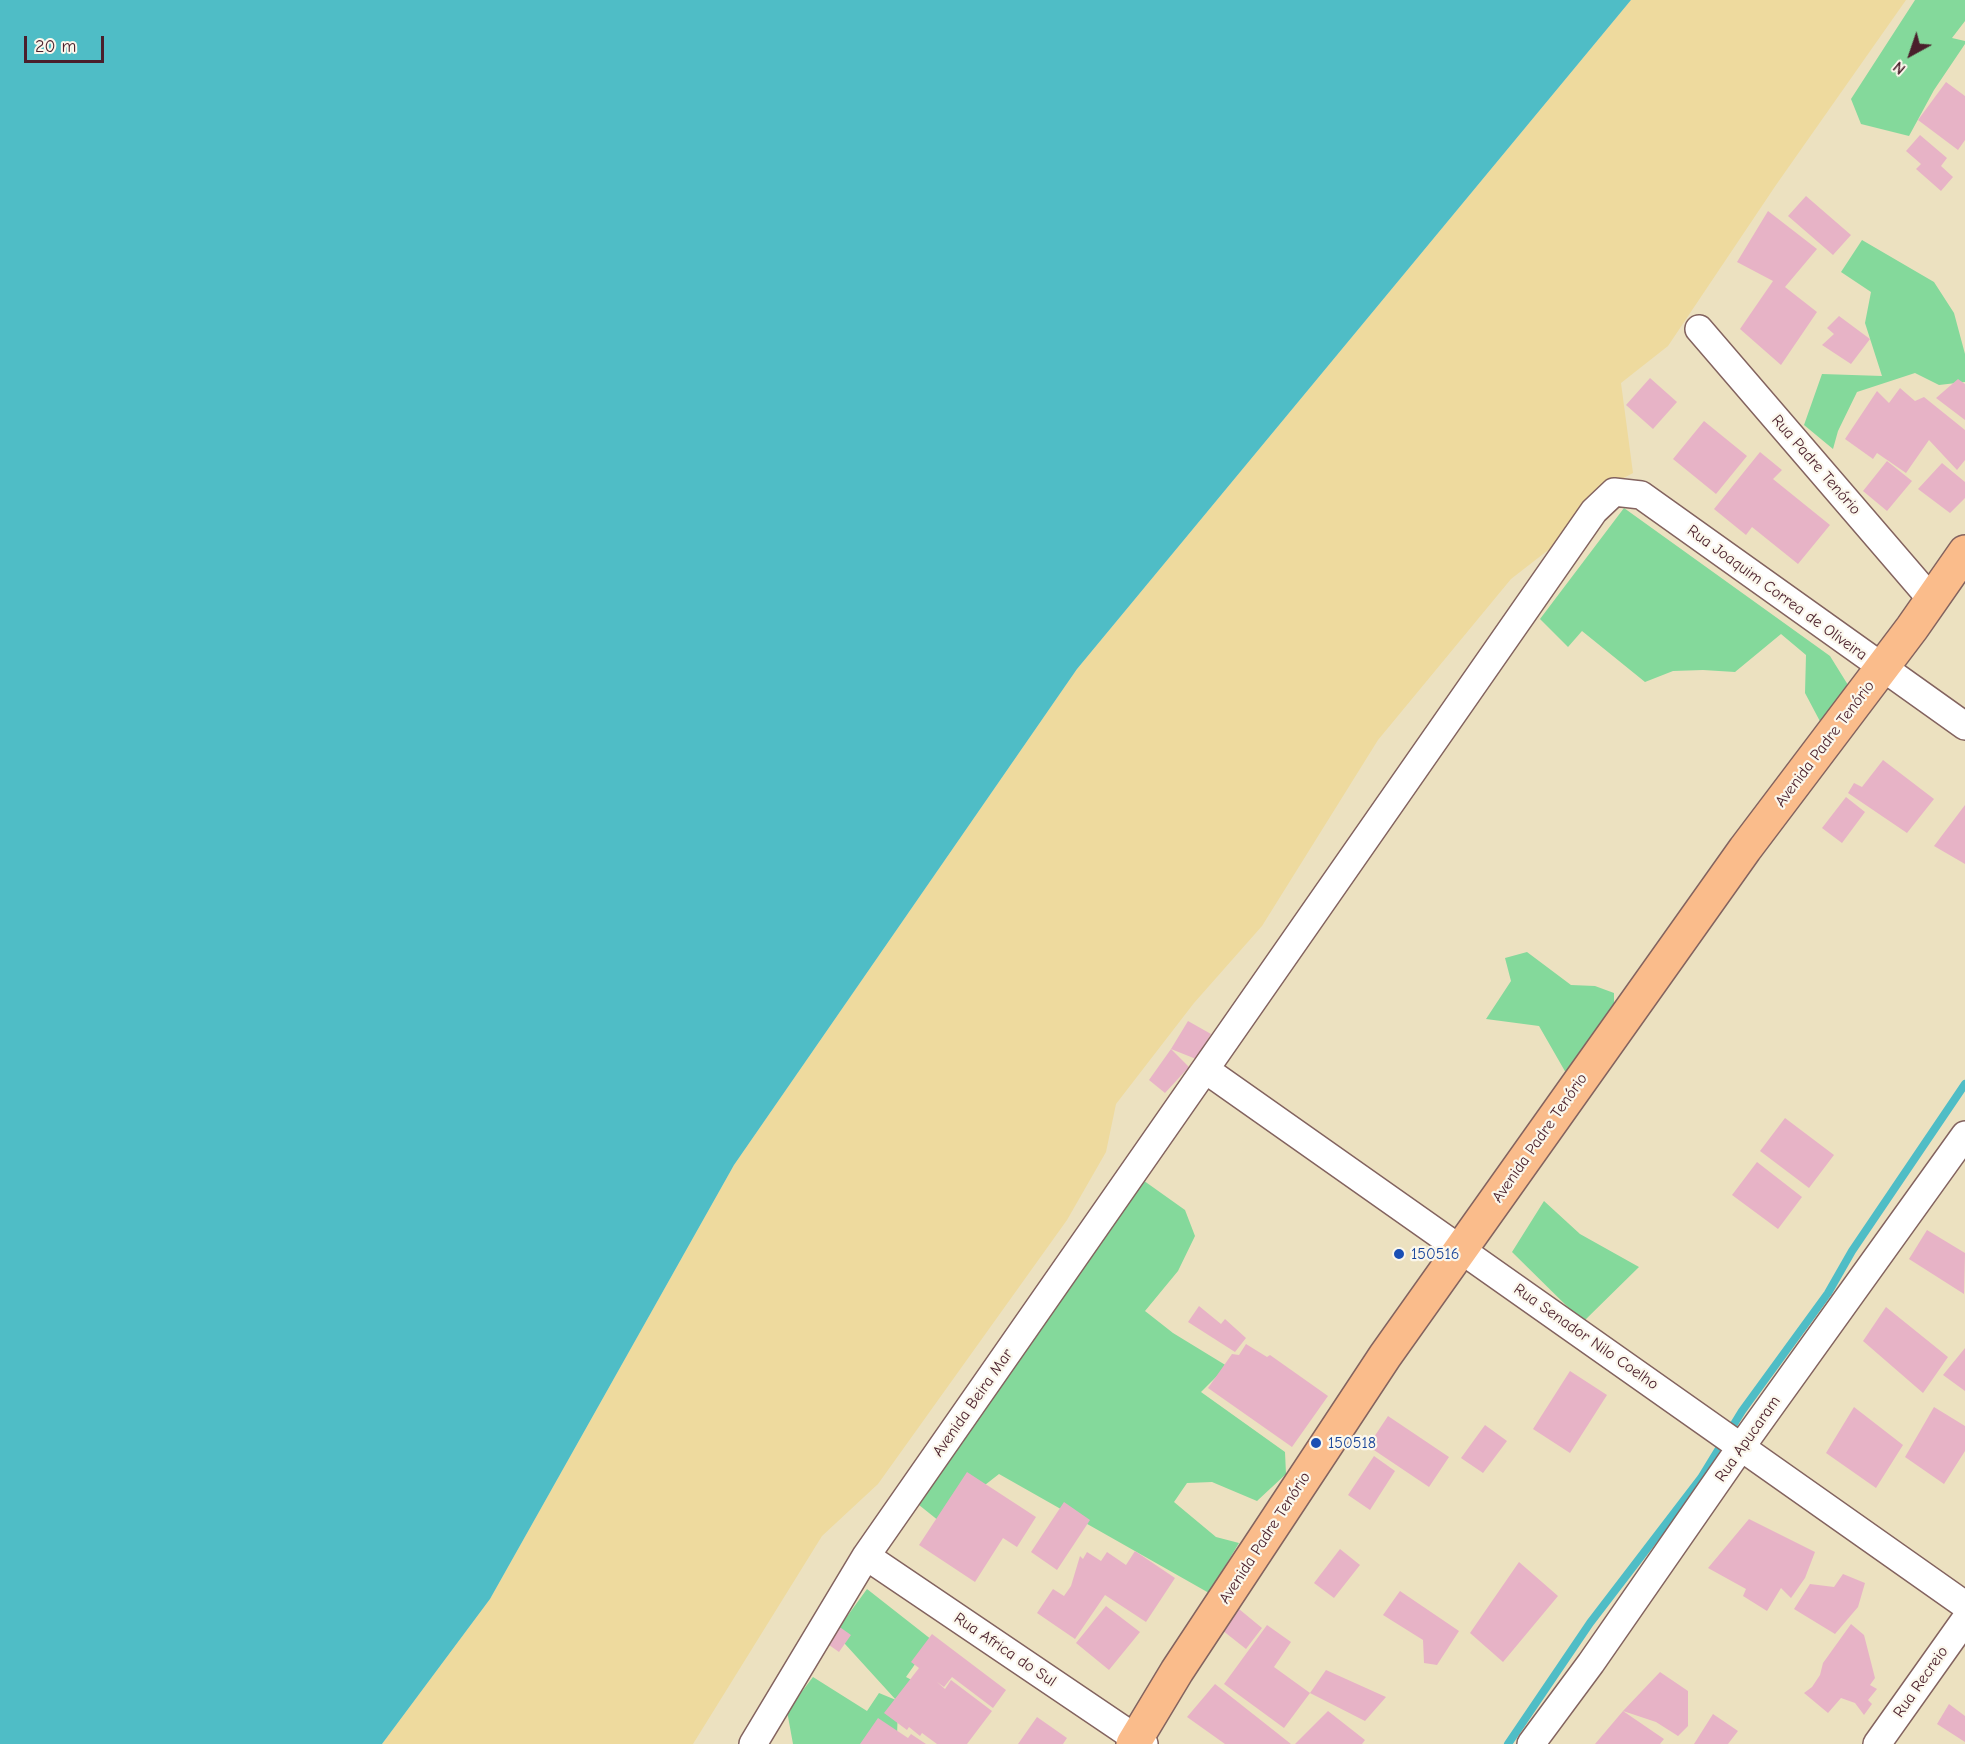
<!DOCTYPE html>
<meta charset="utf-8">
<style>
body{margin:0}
#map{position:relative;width:1965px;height:1744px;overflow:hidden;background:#ece1c0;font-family:"Comic Neue",sans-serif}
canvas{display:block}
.north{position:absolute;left:1881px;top:24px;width:60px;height:60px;-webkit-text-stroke:4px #fbf7ec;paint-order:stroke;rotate:220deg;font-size:16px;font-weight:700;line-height:24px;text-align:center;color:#4a1f2b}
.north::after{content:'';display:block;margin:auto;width:21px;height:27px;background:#4a1f2b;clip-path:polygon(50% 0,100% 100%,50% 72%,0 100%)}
.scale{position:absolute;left:24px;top:36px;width:80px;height:27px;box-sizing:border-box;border:3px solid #4a1f2b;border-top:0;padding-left:8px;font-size:18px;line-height:21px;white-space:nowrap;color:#4a1f2b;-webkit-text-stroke:4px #fbf7ec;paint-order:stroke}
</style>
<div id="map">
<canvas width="1965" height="1744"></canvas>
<div class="north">N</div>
<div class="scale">20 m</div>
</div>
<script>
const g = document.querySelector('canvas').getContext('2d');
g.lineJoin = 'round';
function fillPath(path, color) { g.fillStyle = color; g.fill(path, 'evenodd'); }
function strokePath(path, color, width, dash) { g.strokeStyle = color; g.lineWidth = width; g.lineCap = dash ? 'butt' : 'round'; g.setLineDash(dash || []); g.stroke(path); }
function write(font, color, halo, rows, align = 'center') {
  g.font = font + ' "Comic Neue",sans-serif'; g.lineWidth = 4.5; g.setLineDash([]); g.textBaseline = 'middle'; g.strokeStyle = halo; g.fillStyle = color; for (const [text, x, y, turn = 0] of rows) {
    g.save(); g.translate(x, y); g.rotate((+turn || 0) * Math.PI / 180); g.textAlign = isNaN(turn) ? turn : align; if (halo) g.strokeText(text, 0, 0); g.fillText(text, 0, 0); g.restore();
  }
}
fillPath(new Path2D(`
 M 1915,0 L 1965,0 L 1965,21 L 1952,38 L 1965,41 L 1965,44 L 1934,90 L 1909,136 L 1861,124 L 1851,99 Z
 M 1862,240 L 1934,282 L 1954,313 L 1965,354 L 1965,382 L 1939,385 L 1915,373 L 1857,392 L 1838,431 L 1833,449 L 1804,425 L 1822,374 L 1882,376 L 1865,323 L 1871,292 L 1841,272 Z
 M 1624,508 L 1830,656 L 1848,685 L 1823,727 L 1805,693 L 1806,655 L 1781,634 L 1735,672 L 1703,670 L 1673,671 L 1645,682 L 1582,631 L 1568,647 L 1540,619 Z
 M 1527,952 L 1571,985 L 1595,986 L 1614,993 L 1614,1012 L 1566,1073 L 1539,1026 L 1486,1019 L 1511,981 L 1505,958 Z
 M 1140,1178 L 1185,1210 L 1195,1236 L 1178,1271 L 1145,1311 L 1173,1333 L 1227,1366 L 1201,1392 L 1285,1452 L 1286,1474 L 1257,1501 L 1212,1482 L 1187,1483 L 1174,1502 L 1216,1537 L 1239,1543 L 1209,1593 L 999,1474 L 939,1521 L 919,1505 L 927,1485 Z
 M 1544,1201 L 1580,1234 L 1639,1267 L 1583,1322 L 1512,1252 Z
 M 867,1589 L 932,1640 L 906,1677 L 929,1689 L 898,1702 L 897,1738 L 867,1744 L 793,1744 L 787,1711 L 813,1677 L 867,1711 L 879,1693 L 896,1700 L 835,1633 Z`), '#84d99b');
fillPath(new Path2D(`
 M 1631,0 L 1906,0 L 1776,185 L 1668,346 L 1621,383 L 1633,473 L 1603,489 L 1556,544 L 1511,579 L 1378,740 L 1262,926 L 1194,1003 L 1116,1104 L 1106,1152 L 1067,1220 L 878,1484 L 822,1536 L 693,1744 L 382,1744 L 490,1599 L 734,1165 L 1077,669 Z`), '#eeda9e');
fillPath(new Path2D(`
 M 0,0 L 1631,0 L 1077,669 L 734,1165 L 490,1599 L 382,1744 L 0,1744 Z`), '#4fbdc6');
strokePath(new Path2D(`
 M 1508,1744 L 1590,1623 L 1701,1478 L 1742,1411 L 1828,1293 L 1852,1251 L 1965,1084`), '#4fbdc6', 8);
fillPath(new Path2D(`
 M 1946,82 L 1965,96 L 1965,140 L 1958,150 L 1918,120 Z
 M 1920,135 L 1947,158 L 1941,166 L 1953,177 L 1941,191 L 1916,169 L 1921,164 L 1906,151 Z
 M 1806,196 L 1851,235 L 1833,255 L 1788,216 Z
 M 1768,211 L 1817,249 L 1785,287 L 1817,312 L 1781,365 L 1740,329 L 1773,281 L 1737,262 Z
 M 1839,316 L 1870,339 L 1851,364 L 1822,345 L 1834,334 L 1827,328 Z
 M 1650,378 L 1677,402 L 1653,429 L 1626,405 Z
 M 1958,379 L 1965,384 L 1965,420 L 1936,398 Z
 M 1900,388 L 1915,401 L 1924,397 L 1965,430 L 1965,460 L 1957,470 L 1929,440 L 1906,473 L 1877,453 L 1873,459 L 1845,439 L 1877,391 L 1889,403 Z
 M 1704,421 L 1747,456 L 1716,494 L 1673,459 Z
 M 1760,452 L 1782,470 L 1773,479 L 1830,525 L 1798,564 L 1752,527 L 1746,535 L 1714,509 Z
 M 1887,461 L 1912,481 L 1887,511 L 1863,491 Z
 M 1942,463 L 1965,482 L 1965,498 L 1950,513 L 1918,489 Z
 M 1883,760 L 1934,799 L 1907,833 L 1848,793 L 1854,783 L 1862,787 Z
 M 1846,797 L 1865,812 L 1842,843 L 1822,828 Z
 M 1965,805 L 1965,864 L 1934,846 Z
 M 1188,1021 L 1211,1034 L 1196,1059 L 1171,1049 L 1189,1067 L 1165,1093 L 1149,1080 L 1171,1049 Z
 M 1785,1118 L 1834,1155 L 1809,1188 L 1760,1151 Z
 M 1757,1162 L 1802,1197 L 1778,1229 L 1732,1195 Z
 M 1927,1230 L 1965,1253 L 1964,1294 L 1909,1259 Z
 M 1199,1306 L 1221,1324 L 1225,1319 L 1246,1338 L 1235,1352 L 1188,1322 Z
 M 1886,1307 L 1948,1357 L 1923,1393 L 1863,1341 Z
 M 1246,1344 L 1267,1357 L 1270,1355 L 1328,1396 L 1292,1447 L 1208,1388 L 1232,1354 L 1239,1355 Z
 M 1965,1348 L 1965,1391 L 1943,1375 Z
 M 1570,1371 L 1607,1395 L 1570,1453 L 1533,1429 Z
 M 1854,1407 L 1903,1445 L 1876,1488 L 1826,1453 Z
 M 1934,1407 L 1965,1426 L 1965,1451 L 1944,1484 L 1905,1457 Z
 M 1388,1416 L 1449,1457 L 1429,1487 L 1368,1446 Z
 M 1485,1425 L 1507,1441 L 1483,1473 L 1461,1458 Z
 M 1374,1456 L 1395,1471 L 1370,1510 L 1348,1495 Z
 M 967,1472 L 1036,1517 L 1017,1547 L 1003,1538 L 975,1582 L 919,1545 Z
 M 1064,1502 L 1090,1520 L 1057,1570 L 1031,1552 Z
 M 1749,1519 L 1815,1552 L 1805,1578 L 1791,1598 L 1781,1588 L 1767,1611 L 1743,1596 L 1746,1589 L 1708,1568 Z
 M 1340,1549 L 1360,1565 L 1334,1598 L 1314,1583 Z
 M 1135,1551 L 1175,1578 L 1146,1622 L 1105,1595 L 1075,1639 L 1037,1613 L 1053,1589 L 1064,1596 L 1071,1586 L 1080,1556 L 1083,1559 L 1087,1552 L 1101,1561 L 1107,1552 L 1126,1565 Z
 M 1519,1562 L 1558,1596 L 1503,1662 L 1470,1633 Z
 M 1843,1574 L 1865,1583 L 1858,1607 L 1835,1634 L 1794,1609 L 1810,1584 L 1834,1587 Z
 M 1400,1591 L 1459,1631 L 1437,1665 L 1424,1663 L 1423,1640 L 1383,1615 Z
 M 1106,1606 L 1140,1632 L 1109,1670 L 1076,1643 Z
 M 1239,1609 L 1262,1628 L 1246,1649 L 1222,1630 Z
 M 834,1623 L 851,1635 L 839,1652 L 822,1640 Z
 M 1851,1624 L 1864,1635 L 1875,1678 L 1870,1685 L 1877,1689 L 1868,1700 L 1872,1704 L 1864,1715 L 1855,1703 L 1841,1698 L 1828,1713 L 1804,1693 L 1812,1687 L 1820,1675 L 1823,1663 Z
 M 1267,1625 L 1291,1642 L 1274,1667 L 1310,1693 L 1326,1670 L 1386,1697 L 1365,1721 L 1310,1693 L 1284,1728 L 1224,1684 Z
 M 932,1634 L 1006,1690 L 993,1708 L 952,1677 L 944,1687 L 937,1682 L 945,1689 L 951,1680 L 992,1711 L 967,1744 L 937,1744 L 922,1733 L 920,1736 L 909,1727 L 907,1730 L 884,1713 L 919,1668 L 911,1662 Z
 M 1660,1672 L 1688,1691 L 1688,1726 L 1678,1736 L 1656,1722 L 1623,1711 Z
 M 1215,1684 L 1291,1744 L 1225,1744 L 1187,1717 Z
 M 1949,1704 L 1965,1716 L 1965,1742 L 1937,1724 Z
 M 1328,1711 L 1365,1740 L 1362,1744 L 1295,1744 Z
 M 1623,1711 L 1664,1739 L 1660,1744 L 1595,1744 Z
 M 1713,1714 L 1738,1731 L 1728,1744 L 1694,1744 Z
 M 1037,1717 L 1067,1738 L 1063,1744 L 1018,1744 Z
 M 878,1718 L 908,1738 L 911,1734 L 926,1744 L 860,1744 Z`), '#e7b3c6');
const street = new Path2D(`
 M 1699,329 L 1932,600
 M 1206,1070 L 1965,1605
 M 866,1556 L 1144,1744
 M 753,1744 L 866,1556 L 1594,511 L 1614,492 L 1641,495 L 1965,726
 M 1531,1744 L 1591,1663 L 1741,1447 L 1965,1135
 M 1877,1744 L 1965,1620`);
const primary = new Path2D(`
 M 1133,1744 L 1177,1671 L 1385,1356 L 1745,849 L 1912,628 L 1965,552`);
strokePath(street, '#83635f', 30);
strokePath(primary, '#83635f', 36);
strokePath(street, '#fff', 27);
strokePath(primary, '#fabc8b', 33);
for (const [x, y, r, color] of [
 [1399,1254,6,"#1a4fb4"],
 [1316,1443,6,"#1a4fb4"]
]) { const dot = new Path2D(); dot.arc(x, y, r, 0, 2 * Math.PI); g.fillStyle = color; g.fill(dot); strokePath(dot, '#fbf7ec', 2); }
write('16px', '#4a1f2b', '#fbf7ec', [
 ["Rua Padre Tenório",1816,465,49],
 ["Rua Joaquim Correa de Oliveira",1777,593,36],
 ["Avenida Padre Tenório",1825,744,-53],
 ["Avenida Padre Tenório",1540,1138,-55],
 ["Rua Senador Nilo Coelho",1586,1337,35],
 ["Avenida Beira Mar",973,1403,-55],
 ["Rua Apucaram",1748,1439,-55],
 ["Avenida Padre Tenório",1265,1538,-57],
 ["Rua Africa do Sul",1005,1650,34],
 ["Rua Recreio",1921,1682,-55]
]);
write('16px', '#164399', '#fbf7ec', [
 ["150516",1411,1254],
 ["150518",1328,1443]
], 'left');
</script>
